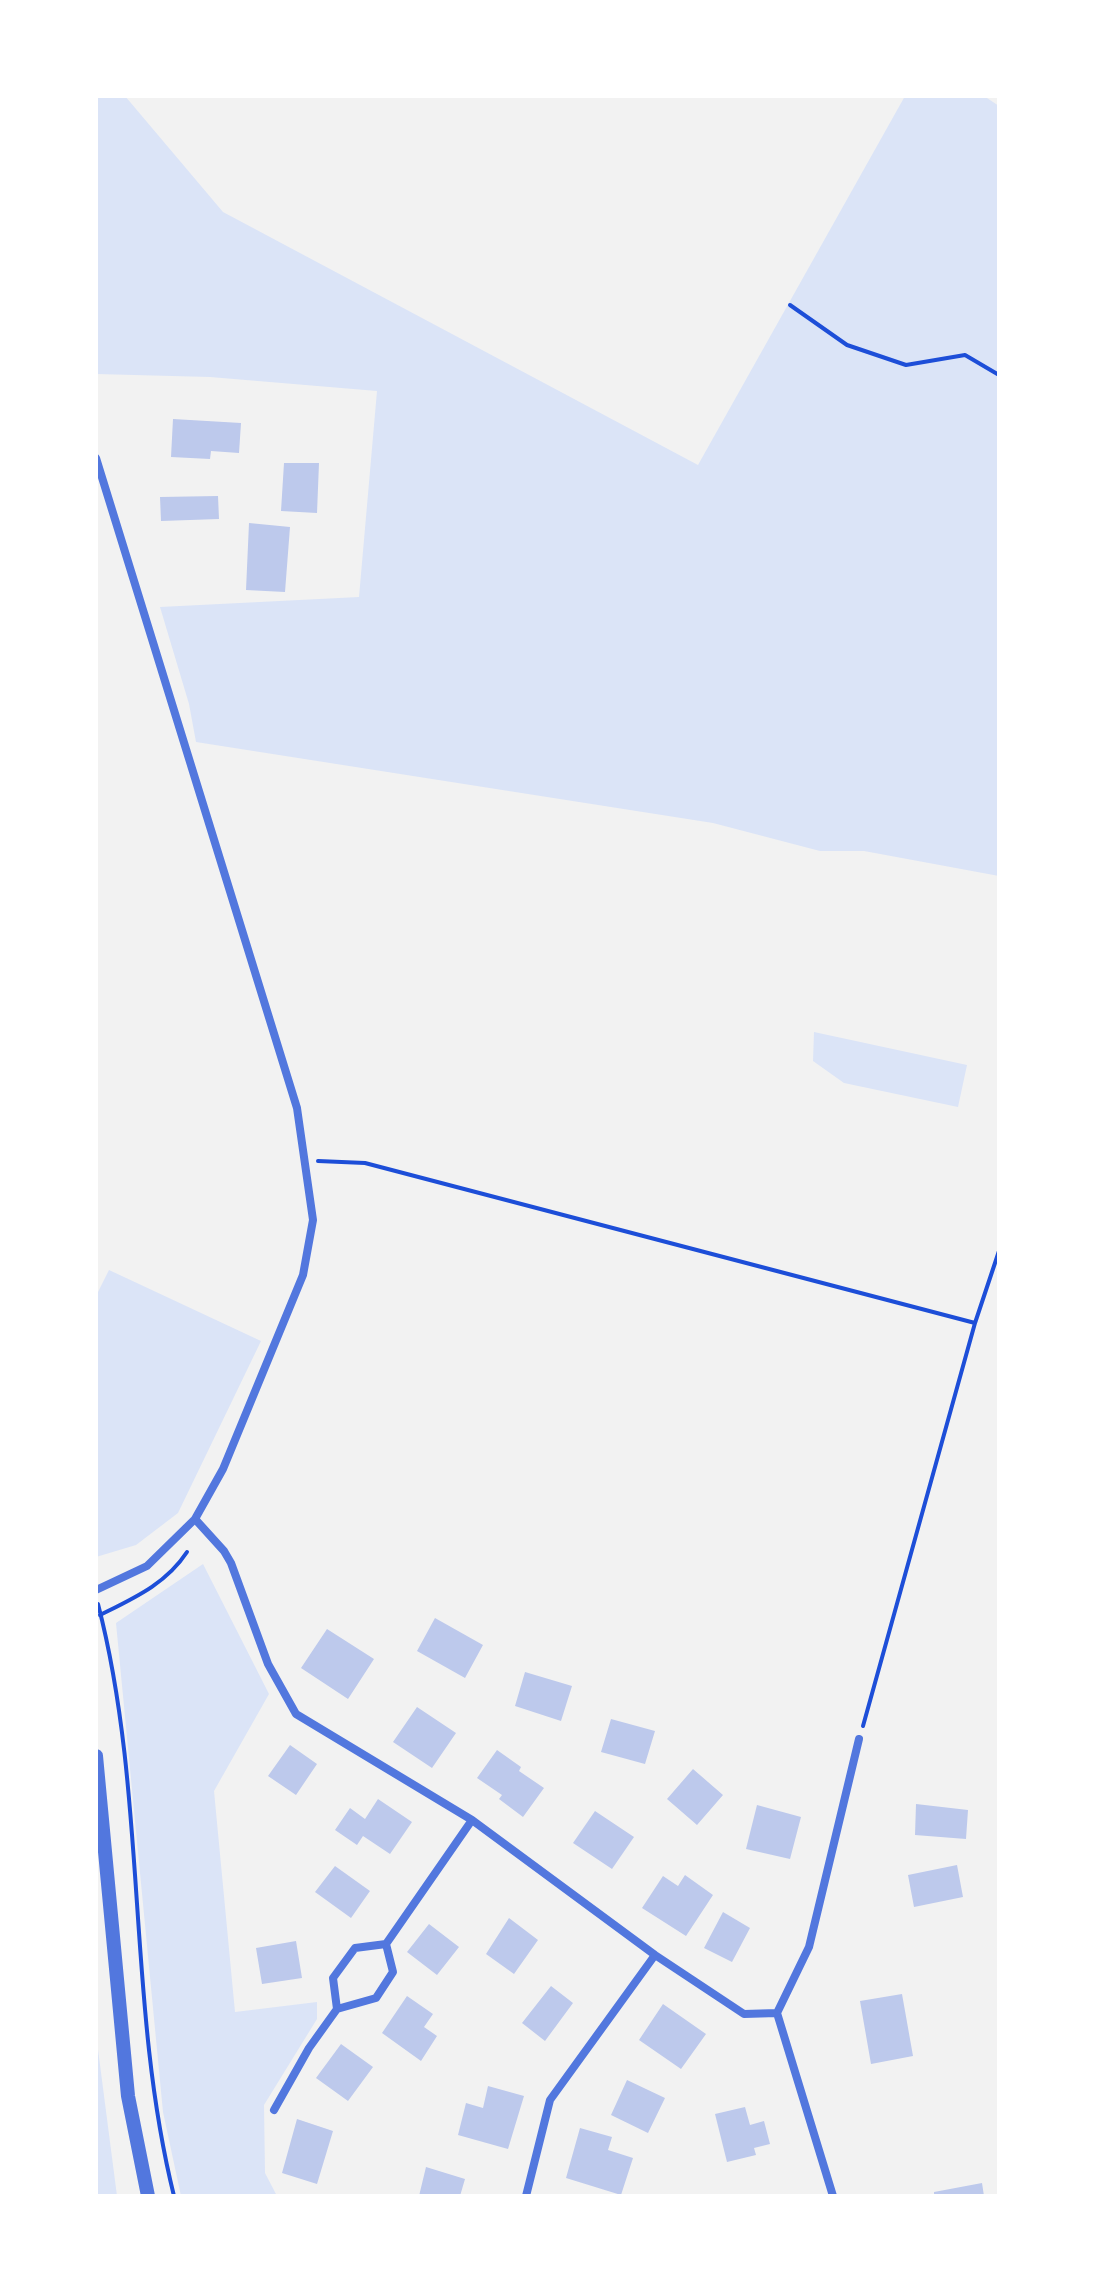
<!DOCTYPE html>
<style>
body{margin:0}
#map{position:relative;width:1095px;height:2292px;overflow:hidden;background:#f2f2f2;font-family:Raleway,sans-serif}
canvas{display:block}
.frame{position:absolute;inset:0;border:98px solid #fff;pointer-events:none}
</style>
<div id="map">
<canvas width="1095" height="2292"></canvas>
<div class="frame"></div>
</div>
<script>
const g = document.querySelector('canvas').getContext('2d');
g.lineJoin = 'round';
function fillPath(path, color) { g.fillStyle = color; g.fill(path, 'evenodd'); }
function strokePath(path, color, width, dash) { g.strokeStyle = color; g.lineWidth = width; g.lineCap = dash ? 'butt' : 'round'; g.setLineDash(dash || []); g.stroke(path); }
fillPath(new Path2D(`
 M 96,96 L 125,96 L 223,212 L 698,465 L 905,96 L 984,96 L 999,106 L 999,876 L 864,851 L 820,851 L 713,823 L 196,742 L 189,704 L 160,607 L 359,597 L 377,391 L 210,377 L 96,374 Z
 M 814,1032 L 967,1065 L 958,1107 L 844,1083 L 813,1061 Z
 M 109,1270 L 261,1341 L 178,1513 L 136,1545 L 96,1557 L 96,1296 Z
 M 203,1564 L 269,1694 L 214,1791 L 235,2012 L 317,2002 L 317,2019 L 264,2105 L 265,2173 L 277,2196 L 181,2196 L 163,2112 L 116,1623 Z
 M 96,2034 L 117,2196 L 96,2196 Z`), '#dbe4f7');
fillPath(new Path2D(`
 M 173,419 L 241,423 L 239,453 L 211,451 L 210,459 L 171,457 Z
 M 284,463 L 319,463 L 317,513 L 281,511 Z
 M 218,496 L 219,519 L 161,521 L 160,497 Z
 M 249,523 L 290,527 L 285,592 L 246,590 Z
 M 435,1618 L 483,1645 L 465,1678 L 417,1651 Z
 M 327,1629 L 374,1659 L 348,1699 L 301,1668 Z
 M 525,1672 L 572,1686 L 561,1721 L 515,1706 Z
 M 417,1707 L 456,1733 L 432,1768 L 393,1742 Z
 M 611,1719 L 655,1731 L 645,1764 L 601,1752 Z
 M 290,1745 L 317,1764 L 296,1795 L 268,1776 Z
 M 497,1750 L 521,1767 L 519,1771 L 544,1788 L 523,1817 L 499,1799 L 502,1795 L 477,1778 Z
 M 693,1769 L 723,1795 L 697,1825 L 667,1799 Z
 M 378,1799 L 412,1822 L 390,1854 L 363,1836 L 357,1845 L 335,1830 L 350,1808 L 365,1819 Z
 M 916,1804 L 968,1810 L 966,1839 L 915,1835 Z
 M 757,1805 L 801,1817 L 790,1859 L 746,1849 Z
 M 595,1811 L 634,1837 L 612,1869 L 573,1843 Z
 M 957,1865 L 963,1897 L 914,1907 L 908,1875 Z
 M 335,1866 L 370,1891 L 351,1918 L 315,1892 Z
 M 685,1875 L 713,1895 L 686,1936 L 642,1908 L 663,1876 L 678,1886 Z
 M 723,1912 L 750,1928 L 732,1962 L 704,1948 Z
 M 509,1918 L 538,1940 L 514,1974 L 486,1954 Z
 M 429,1924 L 459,1947 L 437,1975 L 407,1952 Z
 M 296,1941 L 302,1978 L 262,1984 L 256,1948 Z
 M 551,1986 L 573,2003 L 545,2041 L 522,2023 Z
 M 902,1994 L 913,2056 L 871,2064 L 860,2001 Z
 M 407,1996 L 433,2014 L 424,2027 L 437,2036 L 421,2061 L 382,2033 Z
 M 663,2004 L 706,2034 L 681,2069 L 639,2040 Z
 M 341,2044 L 373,2067 L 348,2101 L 316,2078 Z
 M 627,2080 L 665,2098 L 648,2133 L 611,2115 Z
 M 488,2086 L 524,2096 L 508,2149 L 458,2135 L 466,2103 L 483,2108 Z
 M 745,2107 L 750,2125 L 764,2121 L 770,2144 L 754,2148 L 756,2155 L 727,2162 L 715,2114 Z
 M 297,2119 L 333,2131 L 317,2184 L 282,2173 Z
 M 580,2128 L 612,2137 L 608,2150 L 633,2158 L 621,2195 L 566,2178 Z
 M 426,2167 L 465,2179 L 460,2196 L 419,2196 Z
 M 982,2183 L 984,2196 L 934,2196 L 934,2192 Z`), '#bdc9ec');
strokePath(new Path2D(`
 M 790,305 L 847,345 L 906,365 L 965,355 L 999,375
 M 318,1161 L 365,1163 L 975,1323
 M 98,1604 C 148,1797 126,2003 174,2196
 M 100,1615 C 134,1598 166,1584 187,1552
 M 863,1726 L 975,1323 L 999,1251`), '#1d4ed8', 4);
strokePath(new Path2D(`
 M 96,458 L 297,1108 L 313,1220 L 303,1275 L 223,1469 L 195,1519 L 147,1566 L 96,1590
 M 195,1519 L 224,1551 L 231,1563 L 268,1664 L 296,1714 L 472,1820 L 655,1955 L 744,2014 L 777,2013
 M 337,2009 L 333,1978 L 355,1948 L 386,1944 L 472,1820
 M 274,2110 L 309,2048 L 337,2009 L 376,1998 L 393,1972 L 386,1944
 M 526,2196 L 550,2100 L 655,1955
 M 833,2196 L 777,2013 L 809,1947 L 859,1739`), '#5277de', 8);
strokePath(new Path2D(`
 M 96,1756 L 128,2096 L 148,2196`), '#5277de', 14);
</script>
